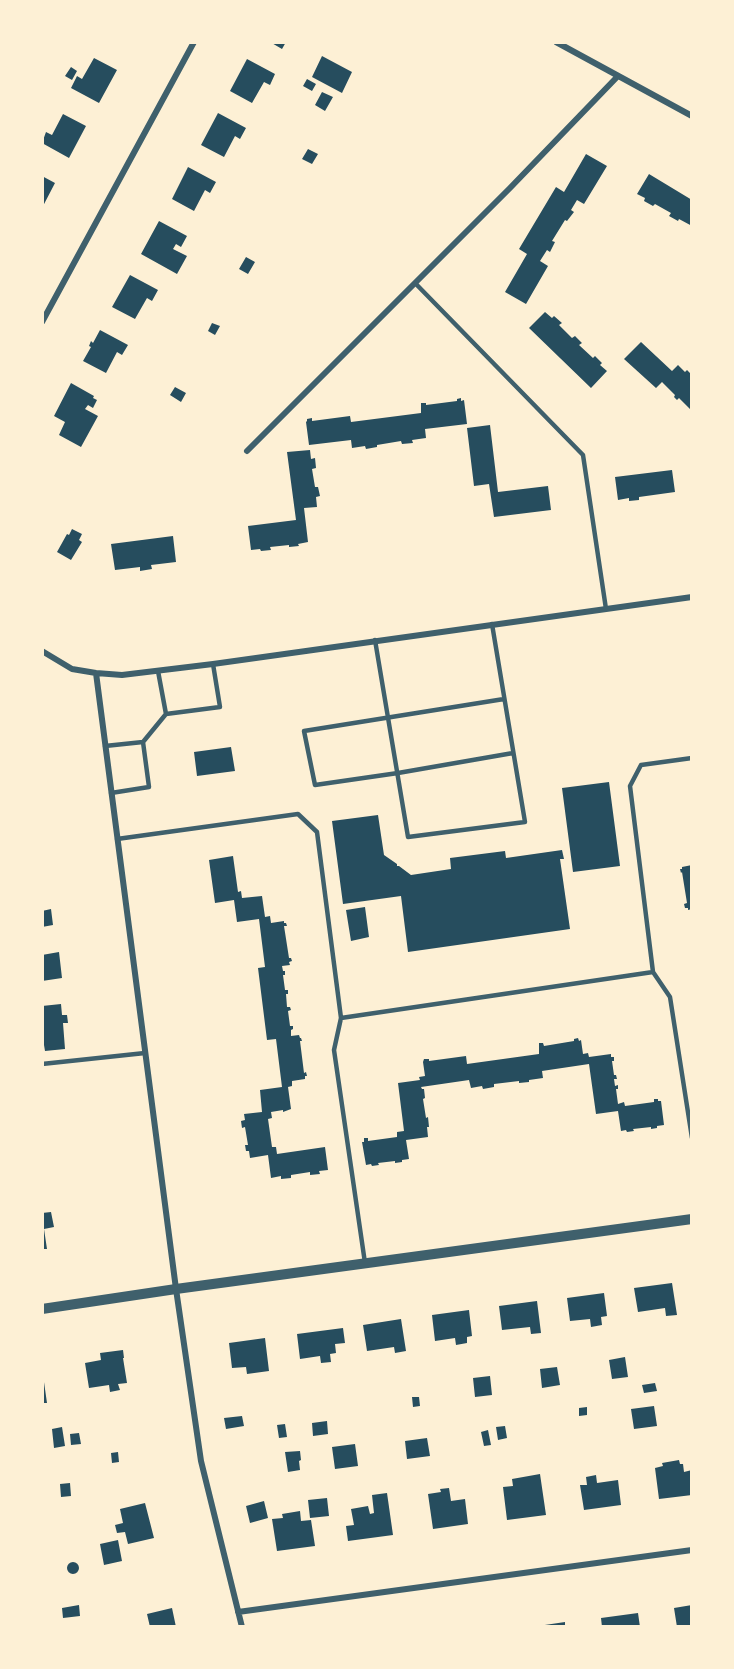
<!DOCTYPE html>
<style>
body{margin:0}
#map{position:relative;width:734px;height:1669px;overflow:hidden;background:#fdf0d5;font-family:Roboto,sans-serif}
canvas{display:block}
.frame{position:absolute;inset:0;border:44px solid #fdf0d5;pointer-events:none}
</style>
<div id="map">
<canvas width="734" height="1669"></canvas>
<div class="frame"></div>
</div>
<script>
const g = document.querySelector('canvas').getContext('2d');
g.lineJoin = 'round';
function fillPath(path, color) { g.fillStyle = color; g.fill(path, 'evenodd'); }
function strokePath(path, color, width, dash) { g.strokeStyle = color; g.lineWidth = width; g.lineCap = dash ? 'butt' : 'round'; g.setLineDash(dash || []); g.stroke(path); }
fillPath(new Path2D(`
 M 270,42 L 286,42 L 282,49 Z
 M 322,56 L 352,72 L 342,93 L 312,77 Z
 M 94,58 L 117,70 L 99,103 L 71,88 L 77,76 L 82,79 Z
 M 247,59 L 275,74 L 270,85 L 264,82 L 252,103 L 230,91 Z
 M 71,67 L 77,71 L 72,80 L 65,76 Z
 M 307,79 L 316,84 L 312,91 L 303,86 Z
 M 322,92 L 333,97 L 325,111 L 315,105 Z
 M 218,113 L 246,128 L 240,139 L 235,136 L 224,157 L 201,145 Z
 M 63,114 L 86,126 L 69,158 L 42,143 L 46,132 L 52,135 Z
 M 308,149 L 318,154 L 312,164 L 302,159 Z
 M 586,154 L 607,166 L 584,204 L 577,200 L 571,210 L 574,212 L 567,221 L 565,220 L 552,241 L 555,242 L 550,252 L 547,250 L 540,261 L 548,266 L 526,304 L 505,292 L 527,254 L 519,249 L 556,187 L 564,192 Z
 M 188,167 L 216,182 L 210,193 L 205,190 L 194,211 L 172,199 Z
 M 649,174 L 692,200 L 692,226 L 679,219 L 678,221 L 669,216 L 671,213 L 655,204 L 653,206 L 644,201 L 645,198 L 637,194 Z
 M 42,176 L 55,183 L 42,208 Z
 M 159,221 L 187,236 L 181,247 L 176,244 L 173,249 L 187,256 L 177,274 L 141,254 Z
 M 246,257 L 255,262 L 248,274 L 239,269 Z
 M 130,275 L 158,290 L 152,301 L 147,298 L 135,319 L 112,307 Z
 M 545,312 L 552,318 L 554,316 L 562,323 L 559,325 L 572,338 L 575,336 L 582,343 L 579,345 L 593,358 L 595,356 L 602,363 L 600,365 L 607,371 L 591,388 L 529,328 Z
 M 212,323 L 220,326 L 215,335 L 208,331 Z
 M 100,330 L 128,345 L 122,355 L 117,352 L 106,373 L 83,361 L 91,347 L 89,346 L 91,341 L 93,343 Z
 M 641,342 L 672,371 L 678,365 L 685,372 L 687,370 L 692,375 L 692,411 L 679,398 L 677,400 L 674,397 L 675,395 L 662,382 L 656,388 L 624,359 Z
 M 71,383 L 94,396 L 93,398 L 97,400 L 93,408 L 88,405 L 85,409 L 98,416 L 81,447 L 59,435 L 65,422 L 54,416 Z
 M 175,387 L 186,393 L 181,402 L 170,395 Z
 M 461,398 L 461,401 L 464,400 L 467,424 L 425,429 L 426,438 L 412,440 L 413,443 L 402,444 L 401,441 L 377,445 L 377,447 L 366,449 L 365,446 L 352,448 L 351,440 L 309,445 L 306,422 L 307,421 L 307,419 L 312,418 L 312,421 L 350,416 L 351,422 L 421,413 L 421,403 L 426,403 L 426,405 L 457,401 L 457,399 Z
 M 490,425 L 498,492 L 548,486 L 551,510 L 494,517 L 489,484 L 474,486 L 467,428 Z
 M 310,450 L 311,459 L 315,458 L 316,468 L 312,469 L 315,487 L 318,487 L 320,496 L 316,497 L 317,507 L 304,508 L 308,542 L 298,544 L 299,546 L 289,547 L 289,545 L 270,547 L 271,550 L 261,551 L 260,549 L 251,550 L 248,526 L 296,520 L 287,452 Z
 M 672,470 L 675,492 L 639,497 L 639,500 L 629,501 L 629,498 L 618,500 L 615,477 Z
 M 72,529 L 82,534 L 79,540 L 82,542 L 71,560 L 57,552 L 67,534 L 69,535 Z
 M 173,536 L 176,562 L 151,565 L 152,569 L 140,571 L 140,567 L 115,570 L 111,544 Z
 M 231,747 L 235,771 L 197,776 L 194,752 Z
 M 609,782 L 620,866 L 573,872 L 562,788 Z
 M 378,815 L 384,855 L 397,864 L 397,866 L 399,866 L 411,875 L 451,869 L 450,858 L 505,851 L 506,858 L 562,850 L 564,859 L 560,859 L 570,929 L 408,952 L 401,896 L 343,904 L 332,821 Z
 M 233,856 L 238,892 L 241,891 L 242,898 L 262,896 L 265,917 L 270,916 L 271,923 L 284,921 L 284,923 L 286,923 L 287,926 L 284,926 L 289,958 L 291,958 L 292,961 L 289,962 L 290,965 L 282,966 L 283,971 L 285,971 L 285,975 L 283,975 L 285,990 L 288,990 L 288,994 L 286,994 L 287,1007 L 290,1007 L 291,1010 L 288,1011 L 290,1026 L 293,1026 L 293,1029 L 291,1030 L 291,1036 L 299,1035 L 300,1038 L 301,1038 L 302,1041 L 300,1041 L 304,1073 L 306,1072 L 307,1076 L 305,1076 L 305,1079 L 292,1081 L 292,1086 L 288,1087 L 291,1109 L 283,1112 L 283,1110 L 271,1112 L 272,1118 L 268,1119 L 272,1147 L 276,1147 L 277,1154 L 325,1147 L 328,1170 L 319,1171 L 320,1174 L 310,1175 L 310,1172 L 291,1175 L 291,1178 L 281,1179 L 281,1176 L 271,1178 L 268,1155 L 250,1158 L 249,1151 L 246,1151 L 245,1145 L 248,1145 L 245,1127 L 242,1128 L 241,1121 L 245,1120 L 244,1114 L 262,1112 L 260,1090 L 282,1087 L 276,1039 L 267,1040 L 258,968 L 265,967 L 259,919 L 237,922 L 234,900 L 215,903 L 209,860 Z
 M 692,865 L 692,909 L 688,910 L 688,908 L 685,908 L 684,904 L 687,903 L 682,872 L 681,873 L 680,869 L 682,869 L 682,867 Z
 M 365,907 L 369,937 L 351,941 L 346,910 Z
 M 51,909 L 53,925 L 42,927 L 42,911 Z
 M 59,952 L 62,978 L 42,981 L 42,955 Z
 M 61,1004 L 62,1015 L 67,1015 L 68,1023 L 63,1023 L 65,1049 L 45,1051 L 44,1045 L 42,1045 L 42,1006 Z
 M 578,1038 L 579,1041 L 581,1040 L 583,1054 L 588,1053 L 589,1057 L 611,1054 L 611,1057 L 614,1057 L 614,1061 L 612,1061 L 614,1075 L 616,1075 L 617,1079 L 614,1079 L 615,1086 L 618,1085 L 618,1089 L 616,1089 L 618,1104 L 624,1102 L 625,1106 L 654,1102 L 654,1099 L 658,1099 L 658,1101 L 661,1101 L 664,1125 L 657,1126 L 657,1128 L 651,1129 L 651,1127 L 633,1129 L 634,1131 L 627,1132 L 626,1130 L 621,1131 L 618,1111 L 596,1114 L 589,1064 L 542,1071 L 543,1078 L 529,1080 L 529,1082 L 519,1083 L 519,1081 L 494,1084 L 494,1087 L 483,1089 L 482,1086 L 471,1088 L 469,1080 L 421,1087 L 422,1089 L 424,1089 L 425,1098 L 423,1099 L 426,1118 L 428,1117 L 429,1127 L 427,1127 L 428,1137 L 406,1140 L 409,1159 L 402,1160 L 402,1162 L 395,1163 L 395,1161 L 378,1163 L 379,1165 L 372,1166 L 371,1164 L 366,1165 L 362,1142 L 364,1142 L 364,1138 L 368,1138 L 368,1141 L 397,1137 L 397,1132 L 404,1131 L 398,1083 L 420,1080 L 419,1077 L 425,1076 L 423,1062 L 424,1059 L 429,1059 L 429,1061 L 466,1056 L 467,1064 L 539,1054 L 539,1043 L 543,1043 L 544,1046 L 574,1041 L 574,1039 Z
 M 51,1212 L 54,1227 L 44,1229 L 47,1249 L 42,1249 L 42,1213 Z
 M 672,1283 L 677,1315 L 666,1316 L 665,1308 L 638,1312 L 634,1288 Z
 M 604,1293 L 607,1316 L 601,1317 L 602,1325 L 591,1327 L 590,1319 L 570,1321 L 567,1298 Z
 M 537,1301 L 541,1333 L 531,1334 L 530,1327 L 502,1330 L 499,1306 Z
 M 469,1310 L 472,1336 L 467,1337 L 467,1343 L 456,1345 L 455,1338 L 435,1341 L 432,1315 Z
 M 401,1319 L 406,1351 L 395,1353 L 394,1347 L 367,1351 L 363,1325 Z
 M 343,1328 L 345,1343 L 335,1344 L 336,1353 L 330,1354 L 331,1362 L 321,1363 L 320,1356 L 300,1359 L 297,1334 Z
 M 265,1338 L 269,1371 L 247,1374 L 246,1367 L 232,1368 L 229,1343 Z
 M 123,1350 L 124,1358 L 123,1358 L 127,1383 L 118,1384 L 120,1390 L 110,1392 L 109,1385 L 89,1388 L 85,1363 L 101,1360 L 100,1353 Z
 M 625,1357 L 628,1377 L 612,1379 L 609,1360 Z
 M 557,1367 L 560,1385 L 542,1388 L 540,1369 Z
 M 42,1375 L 43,1375 L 47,1403 L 42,1403 Z
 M 490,1376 L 492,1395 L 475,1397 L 473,1378 Z
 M 655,1383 L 657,1391 L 644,1393 L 642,1385 Z
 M 412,1397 L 419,1397 L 420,1406 L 413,1407 Z
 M 654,1406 L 657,1426 L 634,1429 L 631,1409 Z
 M 587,1407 L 587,1415 L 579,1416 L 579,1408 Z
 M 242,1416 L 244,1426 L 226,1429 L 224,1418 Z
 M 327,1421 L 328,1434 L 313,1436 L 312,1423 Z
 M 285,1424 L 287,1437 L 279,1438 L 277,1425 Z
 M 505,1426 L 507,1438 L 498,1440 L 496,1427 Z
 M 62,1427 L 65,1446 L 54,1448 L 52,1429 Z
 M 488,1430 L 491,1445 L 484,1446 L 481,1432 Z
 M 79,1433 L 81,1444 L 71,1445 L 70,1434 Z
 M 427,1438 L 430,1456 L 407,1459 L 405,1441 Z
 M 355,1444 L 358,1466 L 335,1469 L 332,1447 Z
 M 300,1451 L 301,1460 L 299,1461 L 300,1470 L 288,1472 L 285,1452 Z
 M 118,1452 L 119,1462 L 112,1463 L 111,1453 Z
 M 679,1460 L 680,1464 L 683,1464 L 684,1472 L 692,1470 L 692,1495 L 659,1499 L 655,1468 L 663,1466 L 662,1463 Z
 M 540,1474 L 546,1515 L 507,1520 L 503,1487 L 513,1486 L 512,1479 Z
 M 596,1475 L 597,1483 L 618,1480 L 621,1505 L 584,1510 L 580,1485 L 587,1485 L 586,1477 Z
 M 70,1483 L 71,1496 L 61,1497 L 60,1484 Z
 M 449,1488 L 451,1501 L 465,1499 L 468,1524 L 433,1529 L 428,1494 L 441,1492 L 440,1489 Z
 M 387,1493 L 393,1535 L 348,1541 L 346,1526 L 354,1525 L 351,1509 L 368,1506 L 370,1514 L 374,1513 L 372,1495 Z
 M 327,1498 L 329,1516 L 310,1518 L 308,1500 Z
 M 264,1501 L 268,1518 L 250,1523 L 246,1506 Z
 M 145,1503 L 154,1538 L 128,1544 L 125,1532 L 117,1533 L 115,1525 L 123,1523 L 120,1509 Z
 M 300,1511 L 301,1521 L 311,1520 L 315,1546 L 277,1551 L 272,1519 L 283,1518 L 282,1514 Z
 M 118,1540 L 122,1561 L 104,1565 L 100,1544 Z
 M67 1568a6 6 0 1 1 12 0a6 6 0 1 1-12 0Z
 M 79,1605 L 80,1616 L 63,1618 L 62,1608 Z
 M 692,1605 L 692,1627 L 677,1627 L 674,1608 Z
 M 172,1608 L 176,1627 L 150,1627 L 147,1614 Z
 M 638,1613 L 640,1627 L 602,1627 L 601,1618 Z
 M 565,1622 L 565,1627 L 538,1627 L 538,1626 Z`), '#264d5e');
strokePath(new Path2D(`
 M 415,283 L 583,455 L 606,609
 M 375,640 L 408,837 L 525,822 L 492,624
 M 504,699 L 304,731 L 315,785 L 398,773 L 513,753
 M 166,714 L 220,707 L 213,664
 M 143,742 L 166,714 L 158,671
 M 105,746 L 143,742 L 149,787 L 111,793
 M 692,758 L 641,765 L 630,786 L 653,972 L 670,997 L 692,1138
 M 117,839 L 298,814 L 317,832 L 341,1018 L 334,1050 L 365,1263
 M 341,1018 L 653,972
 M 42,1064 L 145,1053`), '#3f606c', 4.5);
strokePath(new Path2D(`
 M 556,42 L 692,116
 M 42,322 L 194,42
 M 247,451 L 510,188 L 618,76
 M 42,651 L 72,669 L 96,673 L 122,675 L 213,664 L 692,597
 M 96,673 L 176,1289 L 201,1461 L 242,1627
 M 238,1612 L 692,1550`), '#3f606c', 6);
strokePath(new Path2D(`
 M 42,1309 L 176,1289 L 692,1219`), '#3f606c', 10);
</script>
